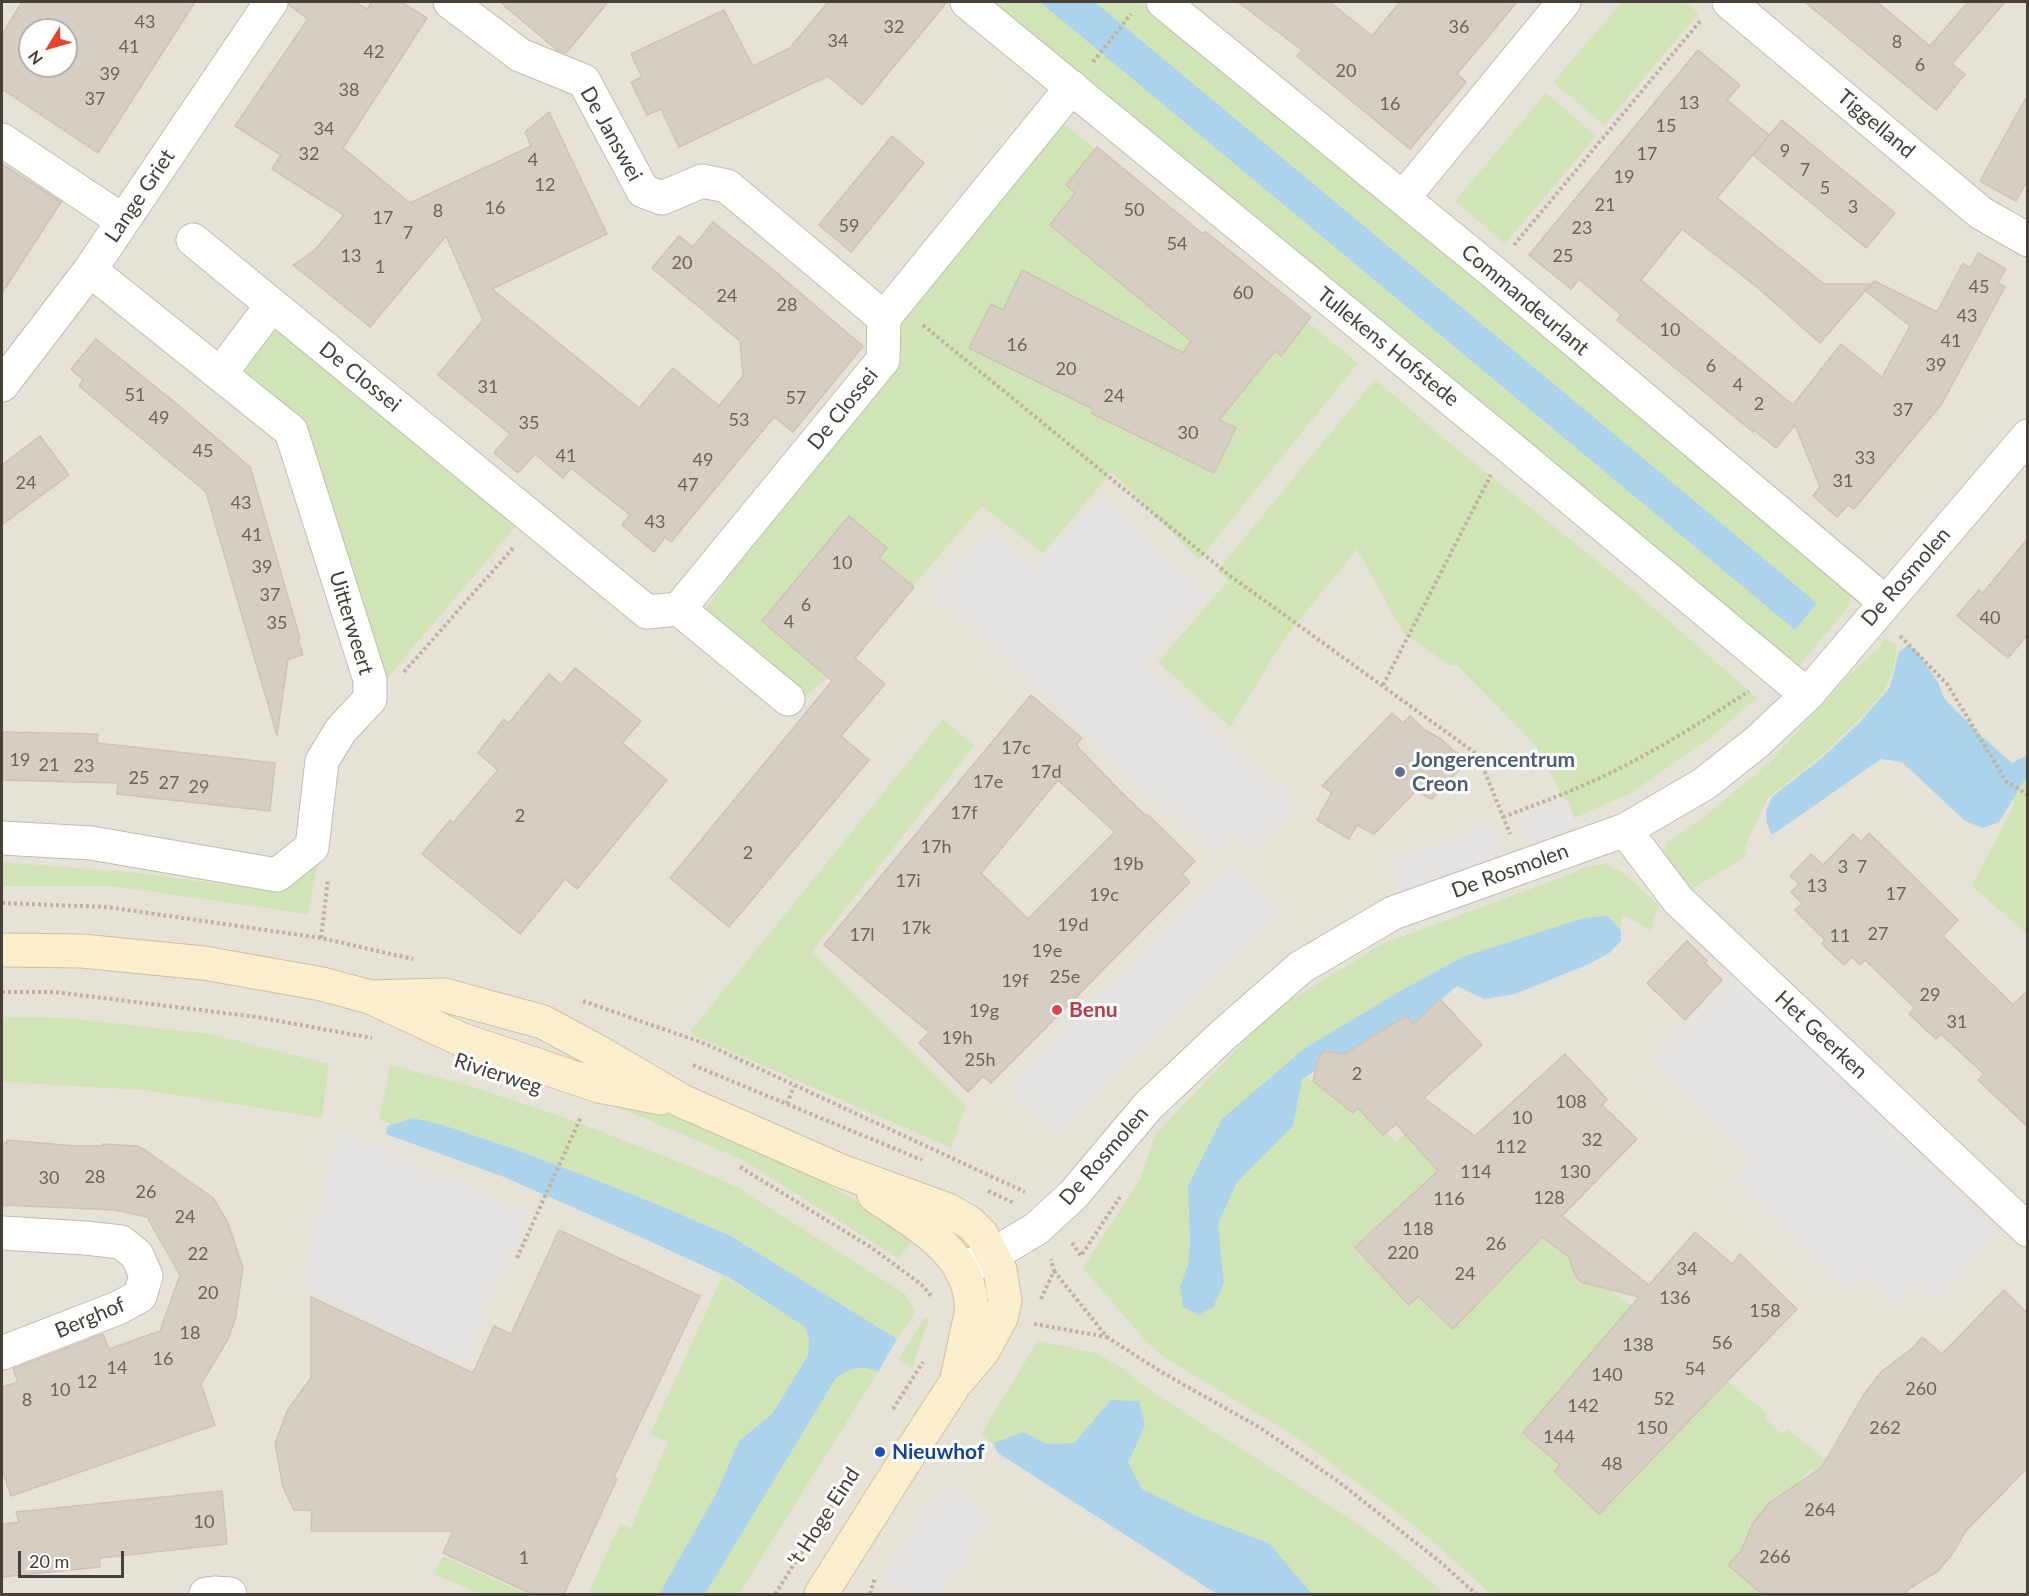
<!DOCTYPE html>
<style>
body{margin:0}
#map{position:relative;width:2029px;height:1596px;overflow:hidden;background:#f3f0e9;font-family:Lato,sans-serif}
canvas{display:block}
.frame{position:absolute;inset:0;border:3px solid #464038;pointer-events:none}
.north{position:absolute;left:18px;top:18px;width:60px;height:60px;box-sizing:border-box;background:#fff;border:2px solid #b5b3af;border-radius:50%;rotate:233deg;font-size:16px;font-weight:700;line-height:24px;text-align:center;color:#464038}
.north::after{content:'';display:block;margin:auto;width:21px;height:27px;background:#e8422c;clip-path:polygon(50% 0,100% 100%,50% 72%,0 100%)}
.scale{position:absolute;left:18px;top:1551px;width:106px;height:27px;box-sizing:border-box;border:3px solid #464038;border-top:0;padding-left:8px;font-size:18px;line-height:21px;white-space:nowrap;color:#464038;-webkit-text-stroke:4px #fff;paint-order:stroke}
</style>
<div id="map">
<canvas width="2029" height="1596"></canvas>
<div class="frame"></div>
<div class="north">N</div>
<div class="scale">20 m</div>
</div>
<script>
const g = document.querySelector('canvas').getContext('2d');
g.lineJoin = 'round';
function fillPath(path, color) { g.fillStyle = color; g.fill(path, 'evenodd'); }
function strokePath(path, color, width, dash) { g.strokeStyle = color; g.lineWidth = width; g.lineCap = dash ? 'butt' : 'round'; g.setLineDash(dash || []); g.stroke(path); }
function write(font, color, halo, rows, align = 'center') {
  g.font = font + ' Lato,sans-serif'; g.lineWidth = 6; g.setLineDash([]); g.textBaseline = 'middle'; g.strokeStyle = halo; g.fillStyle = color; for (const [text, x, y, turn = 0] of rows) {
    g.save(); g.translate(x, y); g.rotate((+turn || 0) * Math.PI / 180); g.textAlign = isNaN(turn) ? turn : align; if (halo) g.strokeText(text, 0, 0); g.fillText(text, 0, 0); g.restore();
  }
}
fillPath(new Path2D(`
 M 2,2 L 2027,2 L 2027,1594 L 2,1594 ZM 30,30 L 66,30 L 66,66 L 30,66 Z`), '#e7e2d8');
fillPath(new Path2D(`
 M 987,2 L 1040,2 L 1795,630 L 1817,603 L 1095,2 L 1140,2 L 1851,592 L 1850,605 L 1799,666 L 1790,665 Z
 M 1622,2 L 1685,2 L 1699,13 L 1604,125 L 1553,82 Z
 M 1546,93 L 1596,136 L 1505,244 L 1455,201 Z
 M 1064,124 L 1358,363 L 1199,560 L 1112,472 L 1043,553 L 982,506 L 859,649 L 801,700 L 704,612 L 733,570 L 888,381 L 900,344 L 901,323 Z
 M 276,326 L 517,525 L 388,677 L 382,676 L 302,423 L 244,372 Z
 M 1375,379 L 1443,438 L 1632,589 L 1757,698 L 1711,737 L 1631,793 L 1574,818 L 1536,746 L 1457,665 L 1449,665 L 1403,633 L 1357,549 L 1285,638 L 1230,727 L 1158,662 L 1228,581 L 1217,571 Z
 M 1884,639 L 1897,644 L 1893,670 L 1885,691 L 1853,726 L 1821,756 L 1768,798 L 1745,847 L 1747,856 L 1688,891 C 1678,878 1660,861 1666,843 L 1700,820 L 1768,764 L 1848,676 L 1879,648 Z
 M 943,719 L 974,746 L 812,951 L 966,1105 L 951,1148 L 689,1033 Z
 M 2027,755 L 2027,934 L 1972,886 L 2015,803 L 2005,794 Z
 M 2,862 L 139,873 L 279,892 L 318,863 L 308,914 L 112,886 L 2,886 Z
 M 1605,864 L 1621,871 L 1658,905 L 1651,931 L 1622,914 L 1621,931 L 1608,916 L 1462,957 L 1397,993 L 1305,1048 L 1188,1186 L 1190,1242 L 1188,1265 L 1180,1287 L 1183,1307 L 1198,1315 L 1224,1283 L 1218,1225 L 1237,1182 L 1293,1126 L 1302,1079 L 1307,1077 L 1352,1112 L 1358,1108 L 1383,1135 L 1387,1133 L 1396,1142 L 1407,1131 L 1447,1163 L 1355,1247 L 1418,1296 L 1453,1329 L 1542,1237 L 1573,1260 C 1571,1278 1585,1290 1602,1284 L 1631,1306 L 1523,1433 L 1560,1465 L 1554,1471 L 1598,1514 L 1727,1381 L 1768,1414 L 1765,1418 L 1781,1434 L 1787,1429 L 1859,1485 L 1848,1499 L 1811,1468 L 1728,1565 L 1763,1594 L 1491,1594 L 1417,1528 L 1296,1437 L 1162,1356 L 1144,1339 L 1083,1268 L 1140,1179 L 1155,1135 L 1273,1011 L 1382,944 L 1571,874 L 1582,868 Z
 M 2,1017 L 67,1018 L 211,1034 L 329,1064 L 322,1118 L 145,1090 L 2,1082 Z
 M 390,1065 L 466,1085 L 571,1120 L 692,1167 L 737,1187 L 905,1294 L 914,1309 L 913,1316 L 897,1339 L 729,1235 L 632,1194 L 517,1150 L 443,1125 L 413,1118 L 391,1124 L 379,1120 Z
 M 566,1089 L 657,1109 L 732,1139 L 821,1181 L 884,1216 L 916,1237 L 898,1258 L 743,1160 L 636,1115 Z
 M 723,1275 L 805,1327 L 809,1339 L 808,1355 L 773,1413 L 739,1441 L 716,1494 L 659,1594 L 588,1594 L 620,1524 L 631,1528 L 668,1442 L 650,1434 Z
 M 924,1318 L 929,1319 L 912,1368 L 899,1359 Z
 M 1038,1341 L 1096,1353 L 1125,1370 L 1148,1389 L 1363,1527 L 1397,1553 L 1445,1594 L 1312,1594 L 1269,1543 L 1197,1516 L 1142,1489 L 1128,1463 L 1145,1425 L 1111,1400 L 1074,1443 L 1047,1444 L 1024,1432 L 993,1443 L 981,1434 Z
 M 862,1368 L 871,1368 L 878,1372 L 739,1594 L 705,1594 L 836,1378 L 845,1371 Z
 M 443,1556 L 527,1594 L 480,1594 L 434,1574 Z`), '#d1e4b6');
fillPath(new Path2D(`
 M 1101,496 L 1207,594 L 1143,663 L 1297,806 L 1254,852 L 1234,834 L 1215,855 L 933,593 L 993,528 L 1035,567 Z
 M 1567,799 L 1577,826 L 1528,845 L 1518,817 Z
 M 1492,823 L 1503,852 L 1401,892 L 1390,863 Z
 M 1234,863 L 1283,912 L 1057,1135 L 1009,1085 Z
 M 1734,974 L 2000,1234 L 1935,1302 L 1917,1285 L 1898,1305 L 1867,1275 L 1849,1293 L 1731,1178 L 1749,1159 L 1649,1061 Z
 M 339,1130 L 528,1214 L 462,1365 L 302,1286 Z
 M 944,1484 L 993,1516 L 942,1594 L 907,1594 L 883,1578 Z`), '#e5e3e1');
fillPath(new Path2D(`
 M 1040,2 L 1095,2 L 1817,603 L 1795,630 Z
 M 1908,645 L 1916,650 L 1938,682 L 1944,698 L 1977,732 L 2012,763 L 2027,755 L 2027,776 L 1999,822 L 1983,828 L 1965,821 L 1902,762 L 1881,759 L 1772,835 L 1767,824 L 1766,811 L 1772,797 L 1823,757 L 1859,723 L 1890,687 L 1899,652 Z
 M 1608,916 L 1621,931 L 1621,941 L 1609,953 L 1589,964 L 1515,994 L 1484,999 L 1457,986 L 1412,1024 L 1406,1016 L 1302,1079 L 1293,1126 L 1237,1182 L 1218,1224 L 1224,1283 L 1213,1307 L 1198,1315 L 1183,1307 L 1180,1287 L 1188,1265 L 1190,1242 L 1188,1186 L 1222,1119 L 1305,1048 L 1397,993 L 1462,957 L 1584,918 Z
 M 413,1118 L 443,1125 L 517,1150 L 632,1194 L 729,1235 L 897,1339 L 878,1372 C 864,1364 847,1369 836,1378 L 705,1594 L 659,1594 L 716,1494 L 739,1441 L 773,1413 L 808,1355 L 809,1339 L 805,1327 L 728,1277 L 636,1235 L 504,1177 L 386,1134 L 387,1126 Z
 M 1111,1400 L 1139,1401 L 1145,1425 L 1128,1463 L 1142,1489 L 1197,1516 L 1269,1543 L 1312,1594 L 1217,1594 L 998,1453 L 993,1443 L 1024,1432 L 1047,1444 L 1074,1443 Z`), '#abd3eb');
const building = new Path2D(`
 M 22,2 L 195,2 L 98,153 L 2,89 L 2,35 ZM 30,30 L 66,30 L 66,66 L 30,66 Z
 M 289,2 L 355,2 L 367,9 L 372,2 L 401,2 L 427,18 L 343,148 L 410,203 L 531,146 L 525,132 L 549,112 L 607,234 L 492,289 L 639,408 L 673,368 L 719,406 L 743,376 L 740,341 L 652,268 L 679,236 L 693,247 L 713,222 L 780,275 L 780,276 L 863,346 L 793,432 L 774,417 L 671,542 L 665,537 L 654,552 L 622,525 L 630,515 L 571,468 L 563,478 L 535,454 L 518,473 L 494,453 L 510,434 L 438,375 L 483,320 L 446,236 L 370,327 L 293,265 L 315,250 L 344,215 L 272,169 L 281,155 L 235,126 L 308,19 L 289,5 Z
 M 500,2 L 608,2 L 566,53 L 557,50 Z
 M 828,2 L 947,2 L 862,105 L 828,76 L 679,147 L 661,109 L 647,115 L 631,82 L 642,77 L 631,54 L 724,10 L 753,66 L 790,48 Z
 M 1238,2 L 1330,2 L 1372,36 L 1400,2 L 1517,2 L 1457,74 L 1466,82 L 1410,149 L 1297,56 L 1302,50 Z
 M 1805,2 L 1877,2 L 1930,46 L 1968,2 L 2005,2 L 1952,64 L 1965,74 L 1936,110 Z
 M 1698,50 L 1740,85 L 1727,100 L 1769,135 L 1717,198 L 1824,284 L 1871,284 L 1820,343 L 1757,287 L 1682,229 L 1641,280 L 1793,405 L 1841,344 L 1882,377 L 1910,326 L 1867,292 L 1874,281 L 1937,312 L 1963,263 L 1970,268 L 1978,253 L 2006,269 L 1998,283 L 2005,287 L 1941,405 L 1854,509 L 1848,505 L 1837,517 L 1813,496 L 1820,487 L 1795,425 L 1776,448 L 1754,430 L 1753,432 L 1617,320 L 1621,315 L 1579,279 L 1571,289 L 1529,255 Z
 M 2028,94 L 2028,179 L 2016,201 L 1980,181 Z
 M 1782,120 L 1895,213 L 1866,248 L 1753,155 Z
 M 892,136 L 924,163 L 851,252 L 819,225 Z
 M 1097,147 L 1203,234 L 1205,231 L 1311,317 L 1281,356 L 1275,351 L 1219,420 L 1236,428 L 1214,473 L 1091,413 L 1093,409 L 969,348 L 991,304 L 1003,310 L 1022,270 L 1183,353 L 1191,341 L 1050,225 L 1075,193 L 1066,185 Z
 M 2,164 L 61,202 L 2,293 Z
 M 96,339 L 178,405 L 250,467 L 300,638 L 298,639 L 303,655 L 288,659 L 277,735 L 206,492 L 79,386 L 83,380 L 71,369 Z
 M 40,436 L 69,475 L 2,525 L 2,465 Z
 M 849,516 L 887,548 L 879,558 L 914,587 L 855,658 L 885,684 L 841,736 L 869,760 L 729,927 L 670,878 L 832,681 L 762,621 Z
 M 2028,538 L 2028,634 L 2008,658 L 1957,616 L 1979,590 L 1983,593 Z
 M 575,668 L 641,721 L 622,743 L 667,780 L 577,889 L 565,879 L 520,934 L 422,854 L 450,820 L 453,823 L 498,770 L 478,753 L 504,719 L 509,723 L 549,674 L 561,685 Z
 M 1031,695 L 1082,738 L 1076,745 L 1119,790 L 1146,816 L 1148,815 L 1195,861 L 1182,874 L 1190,882 L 991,1083 L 983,1076 L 968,1092 L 919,1043 L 929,1032 L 824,945 ZM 1058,780 L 1115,832 L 1028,919 L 981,873 Z
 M 1392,713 L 1403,723 L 1410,716 L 1425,730 L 1441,739 L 1466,762 L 1432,799 L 1416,791 L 1374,834 L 1357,825 L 1349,839 L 1317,820 L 1332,792 L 1322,786 Z
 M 2,732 L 98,734 L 97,743 L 275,763 L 270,811 L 117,794 L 118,783 L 2,780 Z
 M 1869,833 L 1958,920 L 1943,936 L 2013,1005 L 2028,990 L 2028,1127 L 1978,1080 L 1984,1074 L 1941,1034 L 1936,1039 L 1909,1014 L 1915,1008 L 1865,960 L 1860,965 L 1852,957 L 1844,965 L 1822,944 L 1825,940 L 1795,910 L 1802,903 L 1791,892 L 1799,884 L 1790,876 L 1811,854 L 1823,865 L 1853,834 L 1861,842 Z
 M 1687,941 L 1707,961 L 1705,963 L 1722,980 L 1685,1020 L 1647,983 Z
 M 1440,999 L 1482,1045 L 1424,1098 L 1475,1136 L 1565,1054 L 1607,1099 L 1602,1105 L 1637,1139 L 1562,1216 L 1649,1285 L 1695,1232 L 1732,1264 L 1740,1254 L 1797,1309 L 1599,1514 L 1554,1471 L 1560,1465 L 1523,1433 L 1639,1297 L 1581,1282 L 1575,1275 L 1569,1257 L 1542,1237 L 1453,1329 L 1418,1296 L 1409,1305 L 1355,1247 L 1438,1171 L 1396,1124 L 1383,1135 L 1358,1108 L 1353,1113 L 1313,1081 L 1318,1060 L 1323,1051 L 1344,1054 L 1406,1016 L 1413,1024 Z
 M 7,1140 L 75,1146 L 103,1146 L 103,1144 L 137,1146 L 145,1150 L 213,1198 L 228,1223 L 243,1268 L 235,1320 L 228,1339 L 201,1384 L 215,1425 L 11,1496 L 2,1468 L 2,1387 L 18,1382 L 13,1369 L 103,1334 L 109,1349 L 160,1331 L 180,1275 L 147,1217 L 115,1210 L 2,1205 L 2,1142 L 7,1143 Z
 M 559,1230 L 700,1296 L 614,1477 L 617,1479 L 564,1594 L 532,1594 L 443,1553 L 453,1531 L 311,1531 L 312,1510 L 294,1510 L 283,1487 L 275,1444 L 287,1411 L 311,1378 L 311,1297 L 473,1373 L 494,1326 L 511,1334 Z
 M 2004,1290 L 2028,1314 L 2028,1467 L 1965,1532 L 1953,1553 L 1938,1571 L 1910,1588 L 1904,1594 L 1762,1594 L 1728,1565 L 1741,1551 L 1753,1523 L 1769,1503 L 1822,1467 L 1864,1394 L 1882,1371 L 1913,1348 L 1922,1337 L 1942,1354 Z
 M 222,1491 L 227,1544 L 99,1558 L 100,1567 L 2,1577 L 2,1524 L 19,1522 L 16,1512 Z`);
fillPath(building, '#d7cec3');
strokePath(building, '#cec3b3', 1.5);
const street = new Path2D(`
 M 450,2 L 520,55 L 584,81 L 643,191 L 662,198 L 702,181 L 727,186 L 884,318
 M 967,2 L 1507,445 L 1807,695
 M 1163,2 L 1492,271 L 1885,602
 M 1729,2 L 1981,213 L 2028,240
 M 2,140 L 123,221
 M 1403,198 L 1564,2
 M 193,240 L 647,612 L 679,609 L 883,360 L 884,318 L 1072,87
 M 220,374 L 272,305
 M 2,385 L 90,270 L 271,2
 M 679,609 L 788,699
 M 1625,830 L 1678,900 L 2028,1230
 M 2,838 L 91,843 L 277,875 L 312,847 L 322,761 L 341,730 L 370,699 L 370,680 L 291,431 L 90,270
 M 2,1233 L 85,1238 L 121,1242 L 137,1255 L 146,1276 L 140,1296 L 118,1308 L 2,1353
 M 961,1270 L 994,1254 L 1036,1229 L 1074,1194 L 1148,1106 L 1222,1036 L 1301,967 L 1393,913 L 1625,830 L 1704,784 L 1757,742 L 1807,695 L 2028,436
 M 206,1594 L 214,1593 L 230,1594`);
const secondary = new Path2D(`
 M 2,950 L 82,951 L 204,963 L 322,984 L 370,997 L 460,1039 L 599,1086 L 661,1098
 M 370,997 L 444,995 L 543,1022 L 604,1055 L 682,1101 L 841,1171 L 948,1210 L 970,1223 L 982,1235 L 1000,1270 L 1005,1301 L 1001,1318 L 983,1351 L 955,1384 L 908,1456 L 821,1594
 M 874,1195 C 915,1224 976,1254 971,1314 L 957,1378`);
strokePath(street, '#c1bab0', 35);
strokePath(secondary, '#cfc09d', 35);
strokePath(new Path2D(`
 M 1093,62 L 1131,14
 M 1514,245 L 1701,20
 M 923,325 L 1229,575 L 1478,755 L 1510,834
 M 1900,636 L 1947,684 L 2006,781 L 2028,795
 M 404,672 L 514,547
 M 1383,685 L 1491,475
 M 1503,817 C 1545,801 1587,786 1626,765 C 1669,743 1709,717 1749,691
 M 2,903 L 107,907 L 321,938 L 413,959
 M 321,938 L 328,879
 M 2,992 L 54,992 L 257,1017 L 372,1038
 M 583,1001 L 706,1044 L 1025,1192
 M 693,1065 L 922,1160
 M 787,1104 L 794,1086
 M 740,1167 L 872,1248 L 922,1285 L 932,1297
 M 988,1191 L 1014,1203
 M 1072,1243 L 1081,1256 L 1120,1197
 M 517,1258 L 581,1117
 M 1054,1271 L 1107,1337 L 1163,1373 L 1259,1427 L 1339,1482 L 1439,1561 L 1476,1594
 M 1041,1299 L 1054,1271 L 1051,1259
 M 1034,1324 L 1107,1337
 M 893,1409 L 923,1362
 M 775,1594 L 852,1474
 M 870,1594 L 875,1578`), '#bfb29f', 4, [3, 3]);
strokePath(street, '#fff', 33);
strokePath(secondary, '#faeecd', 33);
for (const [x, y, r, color] of [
 [1400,772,6,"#5c6f8a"],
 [1057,1010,6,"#e0444e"],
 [880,1452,6,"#1a4fb4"]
]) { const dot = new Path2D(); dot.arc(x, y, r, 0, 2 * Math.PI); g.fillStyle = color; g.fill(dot); strokePath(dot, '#fff', 2); }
write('18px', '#6a645b', null, [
 ["43",145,22],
 ["32",894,27],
 ["36",1459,27],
 ["34",838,41],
 ["8",1897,42],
 ["41",129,47],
 ["42",374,52],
 ["6",1920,65],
 ["20",1346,71],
 ["39",110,74],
 ["38",349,90],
 ["37",95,99],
 ["13",1689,103],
 ["16",1390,104],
 ["15",1666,126],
 ["34",324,129],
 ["9",1785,151],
 ["32",309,154],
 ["17",1647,154],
 ["4",533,160],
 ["7",1805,170],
 ["19",1624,177],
 ["12",545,185],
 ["5",1825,188],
 ["21",1605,205],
 ["3",1853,207],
 ["16",495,208],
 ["50",1134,210],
 ["8",438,211],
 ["17",383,218],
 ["59",849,226],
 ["23",1582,228],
 ["7",408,233],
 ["54",1177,244],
 ["13",351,256],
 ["25",1563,256],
 ["20",682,263],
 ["1",380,267],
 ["45",1979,287],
 ["60",1243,293],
 ["24",727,296],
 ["28",787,305],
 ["43",1967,316],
 ["10",1670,330],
 ["41",1951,341],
 ["16",1017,345],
 ["39",1936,365],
 ["6",1711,366],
 ["20",1066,369],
 ["4",1738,385],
 ["31",488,387],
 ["51",135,395],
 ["24",1114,396],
 ["57",796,398],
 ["2",1759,404],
 ["37",1903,410],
 ["49",159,418],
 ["53",739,420],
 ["35",529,423],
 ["30",1188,433],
 ["45",203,451],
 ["41",566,456],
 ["33",1865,458],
 ["49",703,460],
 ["31",1843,481],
 ["24",26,483],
 ["47",688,485],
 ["43",241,503],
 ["43",655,522],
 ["41",252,535],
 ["10",842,563],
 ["39",262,567],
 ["37",270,595],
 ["6",806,605],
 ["40",1990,618],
 ["4",789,622],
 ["35",277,623],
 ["17c",1016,748],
 ["19",20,760],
 ["21",49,765],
 ["23",84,766],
 ["17d",1046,772],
 ["25",139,778],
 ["17e",988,782],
 ["27",169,783],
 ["29",199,787],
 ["17f",964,813],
 ["2",520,816],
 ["17h",936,847],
 ["2",748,853],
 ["19b",1128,864],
 ["3",1843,867],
 ["7",1862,867],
 ["17i",908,881],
 ["13",1817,886],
 ["17",1896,894],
 ["19c",1104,895],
 ["19d",1073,925],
 ["17k",916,928],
 ["27",1878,934],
 ["17l",862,935],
 ["11",1840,936],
 ["19e",1047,951],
 ["25e",1065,977],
 ["19f",1015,981],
 ["29",1930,995],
 ["19g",984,1011],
 ["31",1957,1022],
 ["19h",957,1038],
 ["25h",980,1060],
 ["2",1357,1074],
 ["108",1571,1102],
 ["10",1522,1118],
 ["32",1592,1140],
 ["112",1511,1147],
 ["114",1476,1172],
 ["130",1575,1172],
 ["28",95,1177],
 ["30",49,1178],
 ["26",146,1192],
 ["128",1549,1198],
 ["116",1449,1199],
 ["24",185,1217],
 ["118",1418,1229],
 ["26",1496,1244],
 ["220",1403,1253],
 ["22",198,1254],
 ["34",1687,1269],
 ["24",1465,1274],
 ["20",208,1293],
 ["136",1675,1298],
 ["158",1765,1311],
 ["18",190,1333],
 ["56",1722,1343],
 ["138",1638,1345],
 ["16",163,1359],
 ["14",117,1368],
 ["54",1695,1369],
 ["140",1607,1375],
 ["12",87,1382],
 ["260",1921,1389],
 ["10",60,1390],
 ["52",1664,1399],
 ["8",27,1400],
 ["142",1583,1406],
 ["150",1652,1428],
 ["262",1885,1428],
 ["144",1559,1437],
 ["48",1612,1464],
 ["264",1820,1510],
 ["10",204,1522],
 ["266",1775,1557],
 ["1",524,1558]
]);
write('21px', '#464038', '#fff', [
 ["Tiggelland",1876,124,40],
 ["De Janswei",611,134,61],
 ["Lange Griet",140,196,-56],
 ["Commandeurlant",1525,300,40],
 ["Tullekens Hofstede",1388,347,39],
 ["De Clossei",360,377,39],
 ["De Clossei",843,409,-51],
 ["De Rosmolen",1906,577,-49],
 ["Uitterweert",351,623,73],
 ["De Rosmolen",1510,871,-20],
 ["Het Geerken",1821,1035,43],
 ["Rivierweg",498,1074,18],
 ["De Rosmolen",1104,1156,-49],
 ["Berghof",90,1318,-23],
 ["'t Hoge Eind",824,1517,-57]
]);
write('bold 21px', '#4e5e75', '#fff', [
 ["Jongerencentrum",1412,760],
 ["Creon",1412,784]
], 'left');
write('bold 21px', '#be3a42', '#fff', [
 ["Benu",1069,1010]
], 'left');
write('bold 21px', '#164399', '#fff', [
 ["Nieuwhof",892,1452]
], 'left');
</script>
